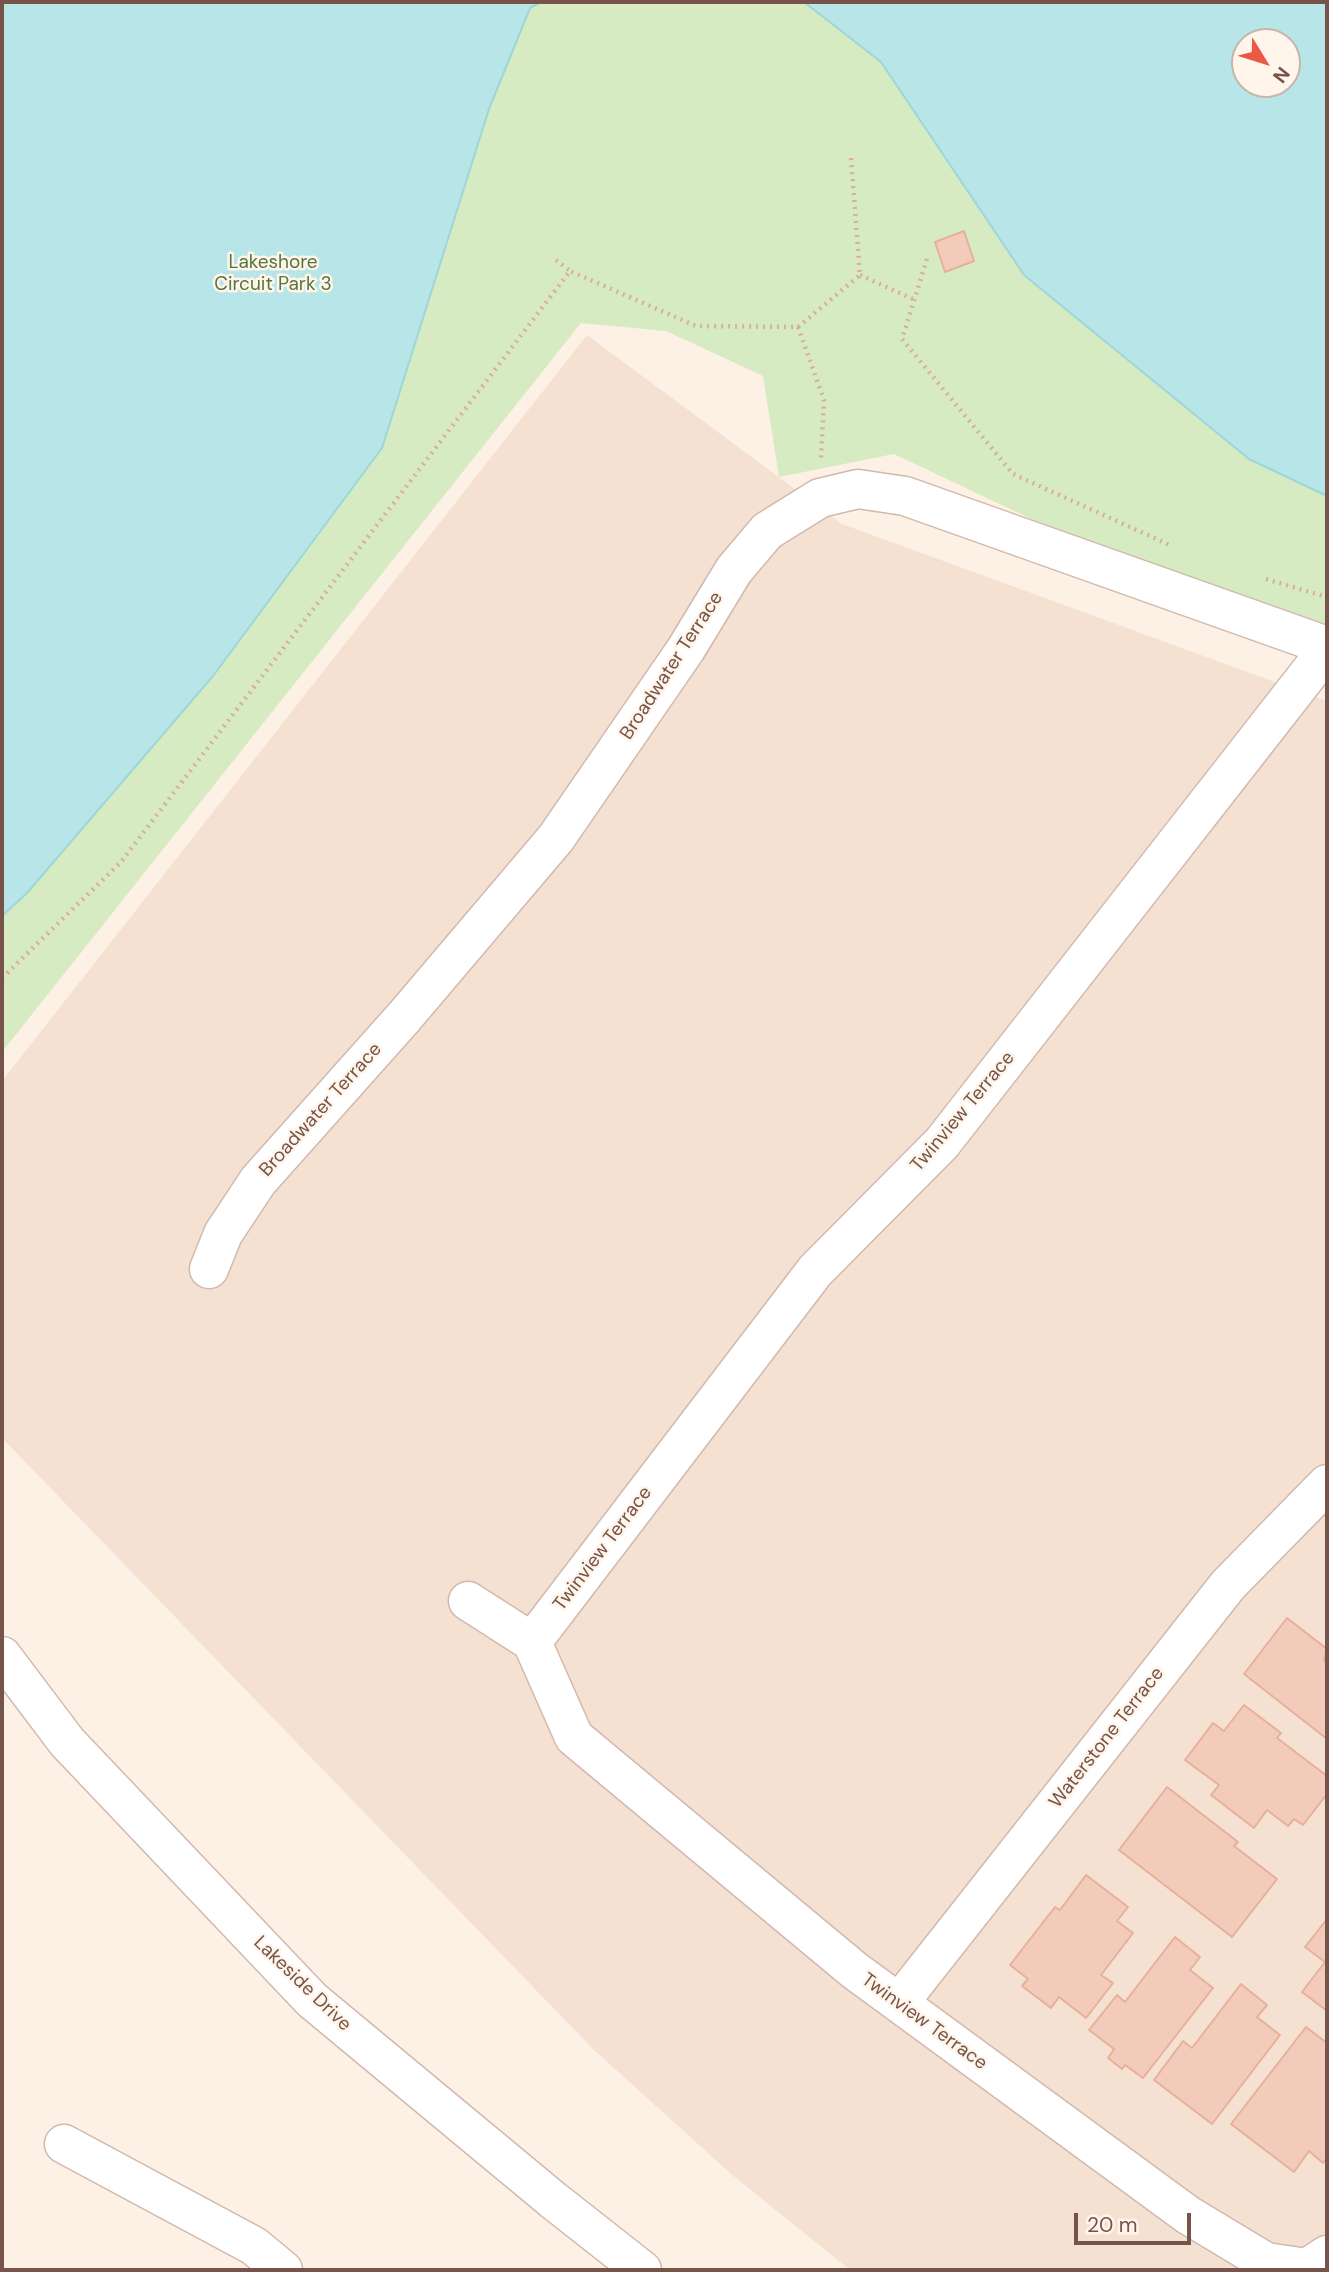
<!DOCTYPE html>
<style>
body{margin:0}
#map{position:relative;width:1329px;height:2272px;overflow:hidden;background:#fdf0e4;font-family:"DM Sans",sans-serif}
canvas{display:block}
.frame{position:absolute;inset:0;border:4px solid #765449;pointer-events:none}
.north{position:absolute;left:1231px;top:28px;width:70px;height:70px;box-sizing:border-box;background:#fff5eb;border:2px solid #c8b5aa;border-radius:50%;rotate:128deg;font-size:19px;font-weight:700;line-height:28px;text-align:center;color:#765449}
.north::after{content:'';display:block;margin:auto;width:24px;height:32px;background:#ea5946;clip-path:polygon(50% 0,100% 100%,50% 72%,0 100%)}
.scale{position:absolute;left:1074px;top:2213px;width:117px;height:32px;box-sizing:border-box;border:4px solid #765449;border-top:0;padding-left:9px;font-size:21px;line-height:24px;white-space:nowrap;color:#765449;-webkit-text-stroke:5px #fff5eb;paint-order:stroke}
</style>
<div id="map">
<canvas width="1329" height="2272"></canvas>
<div class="frame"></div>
<div class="north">N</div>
<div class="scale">20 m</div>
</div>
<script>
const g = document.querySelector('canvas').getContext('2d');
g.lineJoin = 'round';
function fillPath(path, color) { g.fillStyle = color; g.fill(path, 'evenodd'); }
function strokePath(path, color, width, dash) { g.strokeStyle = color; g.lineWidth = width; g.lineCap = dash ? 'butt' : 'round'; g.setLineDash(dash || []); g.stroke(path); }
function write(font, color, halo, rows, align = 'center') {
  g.font = font + ' "DM Sans",sans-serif'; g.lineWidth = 5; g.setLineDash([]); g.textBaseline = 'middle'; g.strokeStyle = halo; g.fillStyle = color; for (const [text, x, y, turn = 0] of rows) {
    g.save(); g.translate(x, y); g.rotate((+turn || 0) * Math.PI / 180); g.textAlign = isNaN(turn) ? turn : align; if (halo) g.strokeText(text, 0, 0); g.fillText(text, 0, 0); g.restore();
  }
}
fillPath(new Path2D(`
 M 587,335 L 842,524 L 1327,701 L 1327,2270 L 850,2270 L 730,2173 L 593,2049 L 2,1438 L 2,1081 Z`), '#f5e1d2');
fillPath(new Path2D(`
 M 2,2 L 1327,2 L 1327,624 L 1065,535 L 894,454 L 779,477 L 763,376 L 666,331 L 581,323 L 2,1052 ZM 1245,42 L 1287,42 L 1287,84 L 1245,84 Z`), '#d7ebc2');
const water = new Path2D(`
 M 2,2 L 541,2 L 530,8 L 489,109 L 382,448 L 213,676 L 27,893 L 2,916 Z
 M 804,2 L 1327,2 L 1327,496 L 1249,459 L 1024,275 L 881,62 ZM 1245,42 L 1287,42 L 1287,84 L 1245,84 Z`);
fillPath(water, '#b8e5e7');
strokePath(water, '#9ed6d9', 2);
const building = new Path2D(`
 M 964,231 L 974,261 L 945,272 L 935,242 Z
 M 1287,1618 L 1327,1649 L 1324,1660 L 1327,1663 L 1327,1739 L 1244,1674 Z
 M 1244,1705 L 1281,1733 L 1277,1738 L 1327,1776 L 1327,1794 L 1303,1825 L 1294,1819 L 1288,1826 L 1267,1810 L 1254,1828 L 1211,1795 L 1219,1785 L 1185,1760 L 1213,1723 L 1224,1731 Z
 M 1167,1787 L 1238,1842 L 1234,1846 L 1277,1879 L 1232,1937 L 1119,1850 Z
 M 1086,1875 L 1128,1907 L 1117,1921 L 1133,1933 L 1101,1975 L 1113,1983 L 1086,2018 L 1059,1997 L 1051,2008 L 1022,1986 L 1028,1979 L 1010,1965 L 1055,1907 L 1060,1910 Z
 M 1327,1919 L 1327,2011 L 1302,1992 L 1325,1962 L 1305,1947 Z
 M 1175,1937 L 1200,1957 L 1190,1970 L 1213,1988 L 1143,2078 L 1125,2065 L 1122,2069 L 1108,2058 L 1114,2049 L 1089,2030 L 1117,1995 L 1125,2002 Z
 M 1241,1984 L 1267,2005 L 1257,2017 L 1280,2035 L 1212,2124 L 1154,2080 L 1183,2041 L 1192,2048 Z
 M 1306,2027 L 1327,2043 L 1327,2158 L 1323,2163 L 1309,2151 L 1294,2172 L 1231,2124 Z`);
fillPath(building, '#f3cbbb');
strokePath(building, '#e6b09b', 2);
const minor = new Path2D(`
 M 209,1269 L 223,1234 L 258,1181 L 405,1016 L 556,838 L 686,649 L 734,570 L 767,531 L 820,498 L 858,489 L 905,496 L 1327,646
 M 468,1601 L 532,1642
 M 532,1642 L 815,1271 L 942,1143 L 1327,650
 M 532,1642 L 574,1737 L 854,1970 L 1188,2215 L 1266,2262 L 1307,2268 L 1327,2255
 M 2,1656 L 67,1742 L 312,2000 L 553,2200 L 642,2270
 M 899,2003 L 1228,1585 L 1327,1484
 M 64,2144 L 254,2246 L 283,2270`);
strokePath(minor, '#d1b9ad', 41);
strokePath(new Path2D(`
 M 927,259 L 902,339 L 1013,474 L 1172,546
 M 556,260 L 570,271
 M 860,275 L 915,300
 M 798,327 L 824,400 L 821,458
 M 1266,579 L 1327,597
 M 2,978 L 121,862 L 570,271 L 696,326 L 798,327 L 860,275 L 851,158`), '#d8ae9e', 4.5, [2, 5]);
strokePath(minor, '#fff', 38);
write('19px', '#54763e', '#fff5eb', [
 ["Lakeshore",273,263],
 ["Circuit Park 3",273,285]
]);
write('19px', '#765449', '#fff5eb', [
 ["Broadwater Terrace",672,666,-57],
 ["Broadwater Terrace",321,1110,-48],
 ["Twinview Terrace",963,1112,-50],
 ["Twinview Terrace",603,1549,-53],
 ["Waterstone Terrace",1107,1738,-52],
 ["Lakeside Drive",302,1984,44],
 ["Twinview Terrace",924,2022,36]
]);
</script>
